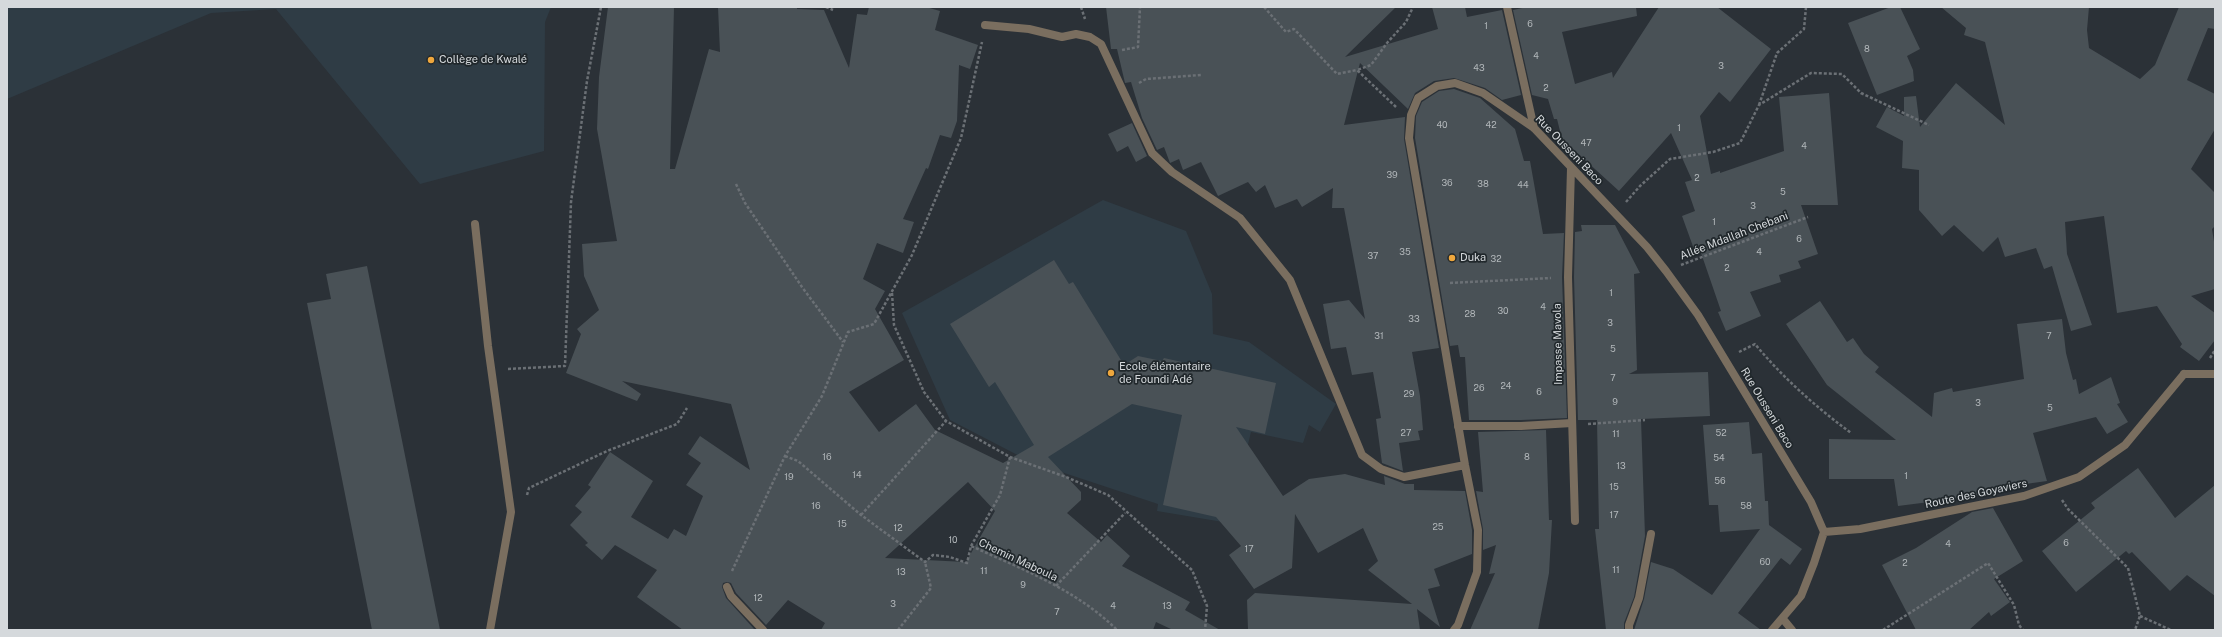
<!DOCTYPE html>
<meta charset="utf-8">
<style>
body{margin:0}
#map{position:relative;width:2222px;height:637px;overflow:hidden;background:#2b3137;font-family:"Public Sans",sans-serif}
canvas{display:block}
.frame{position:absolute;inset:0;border:8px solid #d5d9dc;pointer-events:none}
</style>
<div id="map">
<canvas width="2222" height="637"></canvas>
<div class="frame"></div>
</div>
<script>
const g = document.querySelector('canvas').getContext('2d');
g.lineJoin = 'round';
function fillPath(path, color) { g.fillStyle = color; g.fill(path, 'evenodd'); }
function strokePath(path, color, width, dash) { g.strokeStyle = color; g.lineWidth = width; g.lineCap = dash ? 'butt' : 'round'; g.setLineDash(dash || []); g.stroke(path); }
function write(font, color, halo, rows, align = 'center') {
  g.font = font + ' "Public Sans",sans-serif'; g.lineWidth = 3.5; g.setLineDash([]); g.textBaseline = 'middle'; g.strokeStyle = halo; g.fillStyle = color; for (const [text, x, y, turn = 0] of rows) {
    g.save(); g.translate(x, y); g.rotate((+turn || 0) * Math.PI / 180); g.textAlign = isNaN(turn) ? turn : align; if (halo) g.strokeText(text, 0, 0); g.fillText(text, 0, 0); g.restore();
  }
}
fillPath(new Path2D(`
 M 7,7 L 551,7 L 545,22 L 544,151 L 420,184 L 276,9 L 211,13 L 7,99 Z
 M 1103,200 L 1186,231 L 1212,294 L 1213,334 L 1249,342 L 1336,404 L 1320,432 L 1309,425 L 1303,443 L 1251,432 L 1229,523 L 1157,511 L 1158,504 L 1031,462 L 950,420 L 902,313 Z`), '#2f3c45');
fillPath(new Path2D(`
 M 608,7 L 674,7 L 670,169 L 675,169 L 709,49 L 720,52 L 718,7 L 797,7 L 797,9 L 824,10 L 849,68 L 857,14 L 867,15 L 869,7 L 926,7 L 940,11 L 935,30 L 978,45 L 970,69 L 959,65 L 957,121 L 951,138 L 940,135 L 928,169 L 926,168 L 903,219 L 914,222 L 903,253 L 877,243 L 863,279 L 885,291 L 875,309 L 904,360 L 849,392 L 879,432 L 916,404 L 935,430 L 1003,463 L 1034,445 L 995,382 L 989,387 L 950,324 L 1054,260 L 1069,284 L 1073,282 L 1124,365 L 1138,356 L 1162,361 L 1164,358 L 1276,383 L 1265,434 L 1236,427 L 1283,496 L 1309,479 L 1345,474 L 1385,485 L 1384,476 L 1405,484 L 1414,484 L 1414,490 L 1465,491 L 1472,530 L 1472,554 L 1434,569 L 1440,586 L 1428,589 L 1440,627 L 1417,609 L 1420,630 L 1248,630 L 1247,600 L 1255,593 L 1412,604 L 1368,570 L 1378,561 L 1363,528 L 1318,553 L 1295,514 L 1292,568 L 1254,589 L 1229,555 L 1241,546 L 1216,517 L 1163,505 L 1182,415 L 1132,404 L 1048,457 L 1081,492 L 1081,500 L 1067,513 L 1101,542 L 1107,535 L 1130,556 L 1122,566 L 1190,602 L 1185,610 L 1220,630 L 1173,630 L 1156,622 L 1153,630 L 821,630 L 825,623 L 788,600 L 766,625 L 736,593 L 731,583 L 727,582 L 723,583 L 722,587 L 726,598 L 755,630 L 683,630 L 637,597 L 657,570 L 615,545 L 602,560 L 585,545 L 588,543 L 570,525 L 582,512 L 575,506 L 591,487 L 588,485 L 610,452 L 653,481 L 631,517 L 668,539 L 674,529 L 686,536 L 703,496 L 686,485 L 701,463 L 688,454 L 700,436 L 750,470 L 731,404 L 622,381 L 641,394 L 637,401 L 566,373 L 581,334 L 577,329 L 599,310 L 584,276 L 582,244 L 617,241 L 597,129 L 599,77 ZM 968,482 L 995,511 L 966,562 L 885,558 Z
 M 1106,7 L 1396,7 L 1345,57 L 1438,29 L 1432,7 L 1465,7 L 1467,17 L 1502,10 L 1521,95 L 1502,100 L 1485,88 L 1454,78 L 1434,81 L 1415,93 L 1408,109 L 1360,63 L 1344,125 L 1405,117 L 1404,139 L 1439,348 L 1412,352 L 1420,396 L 1423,430 L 1418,431 L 1420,440 L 1399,443 L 1403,471 L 1382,463 L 1376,419 L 1381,418 L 1373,372 L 1352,375 L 1346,347 L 1331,349 L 1323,304 L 1349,300 L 1365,319 L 1344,208 L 1332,208 L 1333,188 L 1302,207 L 1297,199 L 1275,208 L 1265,185 L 1256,192 L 1248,182 L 1218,196 L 1201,162 L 1183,170 L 1179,159 L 1170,163 L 1164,147 L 1157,150 L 1142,118 L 1131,82 L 1125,83 L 1117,49 L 1111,49 Z
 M 1527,7 L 1636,7 L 1637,16 L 1562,32 L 1575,84 L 1612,72 L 1613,78 L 1659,7 L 1717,7 L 1771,49 L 1730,102 L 1719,92 L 1700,116 L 1711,174 L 1720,171 L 1720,173 L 1784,151 L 1779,97 L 1829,93 L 1838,205 L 1801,205 L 1818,254 L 1798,261 L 1801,268 L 1779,275 L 1781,282 L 1750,292 L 1761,316 L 1726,331 L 1718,312 L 1721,311 L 1700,250 L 1695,252 L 1682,216 L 1695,211 L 1685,182 L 1692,180 L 1671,133 L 1619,191 L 1562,139 L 1557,119 L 1554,119 L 1548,99 L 1532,95 L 1513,10 Z
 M 1891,7 L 1900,7 L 1920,49 L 1907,56 L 1913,70 L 1914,81 L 1877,95 L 1848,23 Z
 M 1941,7 L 2089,7 L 2087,30 L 2089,48 L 2140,79 L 2155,65 L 2179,7 L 2215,7 L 2215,29 L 2208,28 L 2187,80 L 2215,94 L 2215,129 L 2191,169 L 2215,193 L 2215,226 L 2212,229 L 2215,248 L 2215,289 L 2191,296 L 2215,313 L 2215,340 L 2199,361 L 2180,347 L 2182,344 L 2157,306 L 2117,313 L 2104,216 L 2065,222 L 2067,254 L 2092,325 L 2071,331 L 2052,266 L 2044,269 L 2036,248 L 2005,257 L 1998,237 L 1983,252 L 1954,225 L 1942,236 L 1919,210 L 1919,170 L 1902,168 L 1903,141 L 1876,127 L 1887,107 L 1904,116 L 1904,97 L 1916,96 L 1920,127 L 1956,83 L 2005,125 L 1985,42 L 1964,35 L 1966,28 Z
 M 1454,89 L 1480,98 L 1515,129 L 1524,161 L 1530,161 L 1543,234 L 1564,233 L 1562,277 L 1567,418 L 1521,420 L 1469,420 L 1465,357 L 1460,357 L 1458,345 L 1450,346 L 1415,138 L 1416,116 L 1422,102 L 1439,91 Z
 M 1132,123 L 1147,156 L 1136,162 L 1128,146 L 1117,152 L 1108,134 Z
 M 1581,225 L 1615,225 L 1640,273 L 1634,274 L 1637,370 L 1629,374 L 1708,372 L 1710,416 L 1641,419 L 1645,536 L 1634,597 L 1624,623 L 1624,630 L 1606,630 L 1595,529 L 1599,529 L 1597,420 L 1578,420 L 1574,277 L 1575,232 L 1582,231 Z
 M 367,266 L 440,630 L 372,630 L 307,303 L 331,299 L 326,274 Z
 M 1820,301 L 1847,342 L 1853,338 L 1864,354 L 1879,367 L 1875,372 L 1932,417 L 1934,393 L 1952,388 L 1953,392 L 2024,379 L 2017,324 L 2062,319 L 2066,353 L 2073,380 L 2076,379 L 2079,394 L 2111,377 L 2120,403 L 2117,404 L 2128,422 L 2107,434 L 2096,417 L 2033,433 L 2047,481 L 2004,487 L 2005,491 L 1992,494 L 1898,506 L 1894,479 L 1829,479 L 1829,439 L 1896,440 L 1827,385 L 1786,324 Z
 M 1749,422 L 1752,454 L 1762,453 L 1765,501 L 1768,501 L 1769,525 L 1802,549 L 1790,565 L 1781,558 L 1738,613 L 1761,630 L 1634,630 L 1644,599 L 1651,562 L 1673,569 L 1712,595 L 1760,529 L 1720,532 L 1718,505 L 1709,505 L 1703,425 Z
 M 1546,430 L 1549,520 L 1552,520 L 1549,573 L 1538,630 L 1470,630 L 1495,573 L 1489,574 L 1496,545 L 1483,550 L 1483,529 L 1476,491 L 1483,492 L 1478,432 Z
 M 2138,468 L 2175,518 L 2215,485 L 2215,596 L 2187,575 L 2170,591 L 2132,552 L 2129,554 L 2126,551 L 2076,592 L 2042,551 L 2095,508 L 2091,503 Z
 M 1993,508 L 2023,561 L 1994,579 L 2010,602 L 1991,616 L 1989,612 L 1969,630 L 1916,630 L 1882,565 L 1916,548 L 1972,512 Z`), '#495156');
strokePath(new Path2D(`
 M 826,7 L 833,10
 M 1081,7 L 1085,19
 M 1264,7 L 1286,32 L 1294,29 L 1337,74 L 1357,70
 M 1122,50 L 1138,47 L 1140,7
 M 1139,83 L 1146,79 L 1201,75
 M 1759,105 L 1777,53 L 1804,29 L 1806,7
 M 1396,107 L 1357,70 L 1371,65 L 1387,43 L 1406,22 L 1413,7
 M 736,184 L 745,203 L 802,287 L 843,342
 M 1626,202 L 1640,186 L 1670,159 L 1713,152 L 1740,143 L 1759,105 L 1811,73 L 1842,74 L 1861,93 L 1929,125
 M 1681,265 L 1808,217
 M 1450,283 L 1551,278
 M 892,293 L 894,325 L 924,392 L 946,421 L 1010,457 L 1066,477 L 1108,495 L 1192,570 L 1207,606 L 1205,630
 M 1739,352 L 1755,344 C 1783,378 1816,407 1851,433
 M 2210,358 L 2215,350
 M 508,369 L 565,366 L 571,202 L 587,81 L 601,7
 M 1588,424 L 1645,420
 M 785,456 L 798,461 L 861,515 L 925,562 L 933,555 L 950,557 L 967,563 L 971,546 C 1022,569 1077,590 1117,630
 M 527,495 L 529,488 L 607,451 L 677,424 L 687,408
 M 2062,500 L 2068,509 L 2128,568 L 2140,616 L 2135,630
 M 861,515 L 946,421
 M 971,546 L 1000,495 L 1010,457
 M 732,571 L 785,456 L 822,396 L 848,332 L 874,324 L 912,255 L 961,138 L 982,42
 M 1056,586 L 1125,513
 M 2140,616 L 2171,630
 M 898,630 L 931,588 L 925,562
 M 1883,630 L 1988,563 L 2014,605 L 2019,625 L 2023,630`), '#6b7075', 2.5, [3, 2]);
strokePath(new Path2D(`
 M 475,224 L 488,346 L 511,512 L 490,630
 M 2184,374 L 2215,374
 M 1458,426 L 1521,426 L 1572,423`), '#7a6e5f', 8);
strokePath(new Path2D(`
 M 1507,7 L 1534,128
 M 985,25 L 1029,29 L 1062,37 L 1076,34 L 1090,37 L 1101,44 L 1152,153 L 1172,172 L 1240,218 L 1290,280 L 1362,455 L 1381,469 L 1404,477 L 1465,465
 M 1571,168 L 1568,277 L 1575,521
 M 1824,532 L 1860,529 L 2024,496 L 2079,477 L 2125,445 L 2184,374
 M 727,587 L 731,596 L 763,630
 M 1783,619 L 1792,630
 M 1454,630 L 1458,625 L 1477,572 L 1478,530 L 1465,465 L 1409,138 L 1411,115 L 1418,98 L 1437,86 L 1455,83 L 1483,93 L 1534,128 L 1647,247 L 1666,271 L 1698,315 L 1811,502 L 1824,532 L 1814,563 L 1801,596 L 1772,630
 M 1629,630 L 1629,625 L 1639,598 L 1651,534`), '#7a6e5f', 8);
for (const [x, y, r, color] of [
 [431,60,4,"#efa73d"],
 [1452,258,4,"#efa73d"],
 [1111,373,4,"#efa73d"]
]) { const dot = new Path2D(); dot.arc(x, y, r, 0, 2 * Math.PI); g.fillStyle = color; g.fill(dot); strokePath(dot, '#21282c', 1.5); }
write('9px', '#b2b7ba', null, [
 ["6",1530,24],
 ["1",1486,26],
 ["8",1867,49],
 ["4",1536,56],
 ["3",1721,66],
 ["43",1479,68],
 ["2",1546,88],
 ["40",1442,125],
 ["42",1491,125],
 ["1",1679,128],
 ["47",1586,143],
 ["4",1804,146],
 ["39",1392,175],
 ["2",1697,178],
 ["36",1447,183],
 ["38",1483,184],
 ["44",1523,185],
 ["5",1783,192],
 ["3",1753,206],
 ["1",1714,222],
 ["6",1799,239],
 ["35",1405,252],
 ["4",1759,252],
 ["37",1373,256],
 ["32",1496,259],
 ["2",1727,268],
 ["1",1611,293],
 ["4",1543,307],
 ["30",1503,311],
 ["28",1470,314],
 ["33",1414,319],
 ["3",1610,323],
 ["31",1379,336],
 ["7",2049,336],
 ["5",1613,349],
 ["7",1613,378],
 ["24",1506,386],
 ["26",1479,388],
 ["6",1539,392],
 ["29",1409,394],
 ["9",1615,402],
 ["3",1978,403],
 ["5",2050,408],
 ["27",1406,433],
 ["52",1721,433],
 ["11",1616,434],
 ["16",827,457],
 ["8",1527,457],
 ["54",1719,458],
 ["13",1621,466],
 ["14",857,475],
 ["1",1906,476],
 ["19",789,477],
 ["56",1720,481],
 ["15",1614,487],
 ["16",816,506],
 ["58",1746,506],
 ["17",1614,515],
 ["15",842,524],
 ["25",1438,527],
 ["12",898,528],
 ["10",953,540],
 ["6",2066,543],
 ["4",1948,544],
 ["17",1249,549],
 ["60",1765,562],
 ["2",1905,563],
 ["11",1616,570],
 ["11",984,571],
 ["13",901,572],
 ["9",1023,585],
 ["12",758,598],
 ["3",893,604],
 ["4",1113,606],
 ["13",1167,606],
 ["7",1057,612]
]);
write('11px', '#d5d9dc', '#21282c', [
 ["Collège de Kwalé",439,60],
 ["Duka",1460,258],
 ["Ecole élémentaire",1119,367],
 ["de Foundi Adé",1119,380]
], 'left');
write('11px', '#d5d9dc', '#21282c', [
 ["Rue Ousseni Baco",1569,150,46],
 ["Allée Mdallah Chebani",1734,236,-21],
 ["Impasse Mavola",1558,344,-91],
 ["Rue Ousseni Baco",1767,408,59],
 ["Route des Goyaviers",1976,494,-12],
 ["Chemin Maboula",1018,560,25]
]);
</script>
